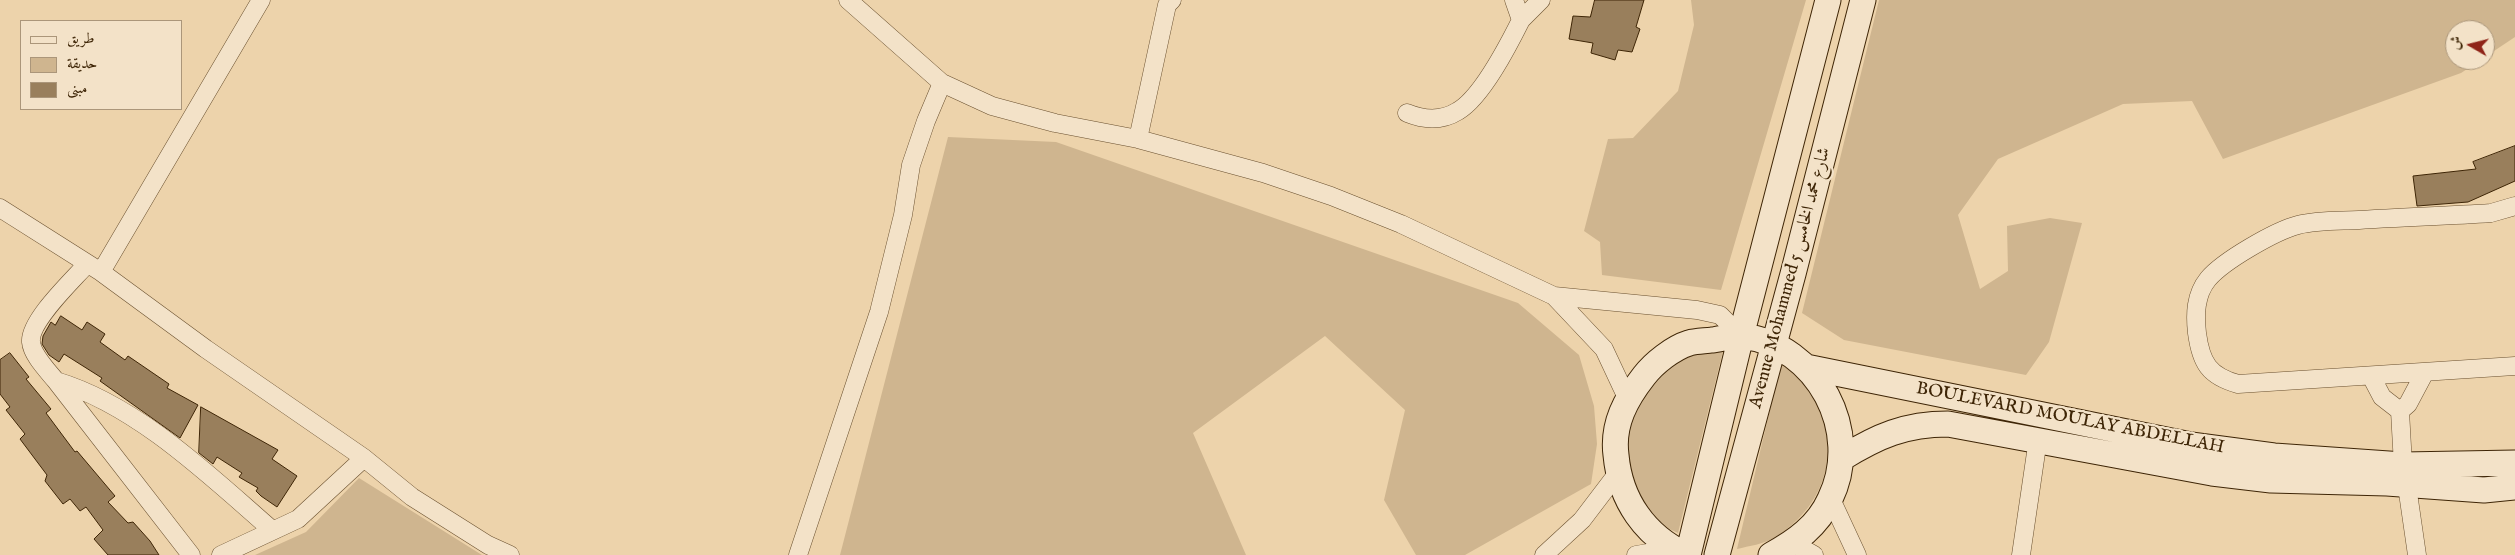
<!DOCTYPE html>
<meta charset="utf-8">
<style>
body{margin:0}
#map{position:relative;width:2515px;height:555px;overflow:hidden;background:#edd3ab;font-family:"IM FELL English",Amiri,serif}
canvas{display:block}
.legend{position:absolute;left:20px;top:20px;width:162px;height:90px;box-sizing:border-box;background:#f3e2c8;border:1px solid #ab967a;margin:0;padding:6px 9px;list-style:none;font-size:15px;color:#3e2506}
.legend li{display:flex;align-items:center;gap:10px;height:25px}
.legend b{width:25px;border:1px solid #ab967a}
.north{position:absolute;left:2445px;top:20px;width:50px;height:50px;box-sizing:border-box;background:#f3e2c8;border:1px solid #ab967a;border-radius:50%;rotate:278deg;font-size:14px;font-weight:700;line-height:20px;text-align:center;color:#3e2506}
.north::after{content:'';display:block;margin:auto;width:18px;height:22px;background:#8f2418;clip-path:polygon(50% 0,100% 100%,50% 72%,0 100%)}
</style>
<div id="map">
<canvas width="2515" height="555"></canvas>
<ul class="legend">
<li><b style="height:6px;background:#f3e2c8"></b>طريق</li>
<li><b style="height:14px;background:#cfb58f"></b>حديقة</li>
<li><b style="height:14px;background:#997f5c"></b>مبنى</li>
</ul>
<div class="north">ش</div>
</div>
<script>
const g = document.querySelector('canvas').getContext('2d');
g.lineJoin = 'round';
function fillPath(path, color) { g.fillStyle = color; g.fill(path, 'evenodd'); }
function strokePath(path, color, width, dash) { g.strokeStyle = color; g.lineWidth = width; g.lineCap = dash ? 'butt' : 'round'; g.setLineDash(dash || []); g.stroke(path); }
function write(font, color, halo, rows, align = 'center') {
  g.font = font + ' "IM FELL English",Amiri,serif'; g.lineWidth = 4.5; g.setLineDash([]); g.textBaseline = 'middle'; g.strokeStyle = halo; g.fillStyle = color; for (const [text, x, y, turn = 0] of rows) {
    g.save(); g.translate(x, y); g.rotate((+turn || 0) * Math.PI / 180); g.textAlign = isNaN(turn) ? turn : align; if (halo) g.strokeText(text, 0, 0); g.fillText(text, 0, 0); g.restore();
  }
}
fillPath(new Path2D(`
 M 1691,0 L 1806,0 L 1721,290 L 1602,275 L 1600,242 L 1584,231 L 1608,139 L 1633,138 L 1678,91 L 1694,25 Z
 M 1879,0 L 2515,0 L 2515,37 L 2485,57 L 2485,30 L 2455,30 L 2455,60 L 2481,60 L 2461,73 L 2223,159 L 2192,101 L 2123,104 L 1998,159 L 1958,215 L 1980,289 L 2008,271 L 2007,226 L 2050,218 L 2082,223 L 2049,342 L 2026,375 L 1844,340 L 1802,313 Z
 M 948,137 L 1056,142 L 1518,303 L 1579,355 L 1594,406 L 1597,444 L 1591,484 L 1465,555 L 1416,555 L 1384,500 L 1405,410 L 1325,336 L 1193,433 L 1246,555 L 840,555 Z
 M 1723,351 L 1678,533 C 1658,525 1643,506 1636,486 C 1633,480 1629,472 1628,465 C 1622,417 1652,364 1700,352 C 1707,350 1716,352 1723,351 Z
 M 1781,363 C 1789,369 1799,375 1805,383 C 1846,436 1831,504 1774,538 C 1764,544 1749,546 1737,549 Z
 M 359,478 L 482,555 L 255,555 L 306,532 Z`), '#cfb58f');
const building = new Path2D(`
 M 1595,0 L 1644,0 L 1636,27 L 1640,29 L 1632,52 L 1618,50 L 1615,60 L 1591,53 L 1593,43 L 1569,39 L 1573,16 L 1590,17 Z
 M 2515,146 L 2515,181 L 2468,202 L 2417,206 L 2413,176 L 2476,169 L 2473,162 Z
 M 61,316 L 82,330 L 87,322 L 105,334 L 100,342 L 125,360 L 128,356 L 169,384 L 167,388 L 198,405 L 180,438 L 100,381 L 102,378 L 64,354 L 59,362 L 49,355 L 42,344 L 43,336 L 51,322 L 55,325 Z
 M 10,353 L 29,377 L 26,379 L 51,409 L 46,413 L 75,452 L 77,451 L 115,496 L 108,502 L 128,523 L 133,522 L 150,541 L 159,555 L 108,555 L 94,539 L 103,530 L 86,507 L 80,511 L 70,499 L 63,504 L 45,481 L 47,475 L 20,439 L 25,434 L 6,410 L 10,407 L 0,394 L 0,360 Z
 M 201,407 L 278,450 L 272,459 L 297,476 L 277,507 L 261,496 L 256,491 L 258,488 L 239,477 L 242,473 L 217,457 L 213,464 L 199,453 Z`);
fillPath(building, '#997f5c');
strokePath(building, '#3e2506', 1);
const street = new Path2D(`
 M 848,0 L 942,83 L 992,106 L 1055,123 L 1138,139 L 1263,173 L 1331,196 L 1401,224 L 1554,296 L 1697,310 L 1720,315 L 1741,336
 M 1521,20 L 1541,0
 M 1407,113 C 1424,120 1442,121 1458,111 C 1482,97 1509,44 1521,20 L 1514,0
 M 1138,139 L 1167,5 L 1172,0
 M 2515,206 L 2491,213 C 2447,216 2403,217 2359,220 C 2339,221 2317,220 2298,225 C 2275,231 2223,261 2208,279 C 2195,295 2195,315 2197,333 C 2201,363 2209,376 2238,384 L 2515,366
 M 0,208 L 101,272 L 206,349 L 364,458 L 412,497 L 488,545 L 510,555
 M 87,264 C 73,280 29,321 31,342 C 32,355 48,371 56,381 L 191,555
 M 101,272 L 261,0
 M 1554,296 L 1604,349 L 1627,398
 M 2371,376 L 2382,397 L 2400,411
 M 56,381 C 137,405 210,476 272,530
 M 2400,411 L 2403,465
 M 2400,411 L 2408,404 L 2425,372
 M 2407,486 L 2417,555
 M 1831,499 L 1857,555
 M 1793,543 L 1814,555
 M 221,555 L 298,519 L 364,458
 M 798,555 L 879,312 L 903,215 L 911,165 L 926,121 L 942,83
 M 1544,555 L 1582,520 L 1617,474
 M 1636,555 L 1672,549
 M 2021,555 L 2038,439`);
const secondary = new Path2D(`
 M 1806,367 L 2191,445 L 2274,456 L 2403,465 L 2515,463
 M 1842,458 C 1878,436 1905,424 1948,424 L 2212,473 L 2271,480 L 2387,483 L 2484,490 L 2515,487
 M 1686,555 C 1645,536 1620,500 1616,455 C 1612,424 1626,399 1644,376 C 1654,363 1673,348 1689,343 C 1696,341 1705,341 1712,340 C 1721,339 1733,335 1742,336 C 1818,345 1863,432 1830,499 C 1818,526 1795,542 1771,555
 M 1688,555 L 1741,336 L 1828,0
 M 1717,555 L 1793,274 L 1863,0`);
strokePath(street, '#6a502f', 19);
strokePath(secondary, '#3e2506', 27);
strokePath(street, '#f3e2c8', 18);
strokePath(secondary, '#f3e2c8', 25);
write('18px', '#3e2506', '#f3e2c8', [
 ["Avenue Mohammed 5 شارع محمد الخامس",1791,278,-75],
 ["BOULEVARD MOULAY ABDELLAH",2070,419,11]
]);
</script>
